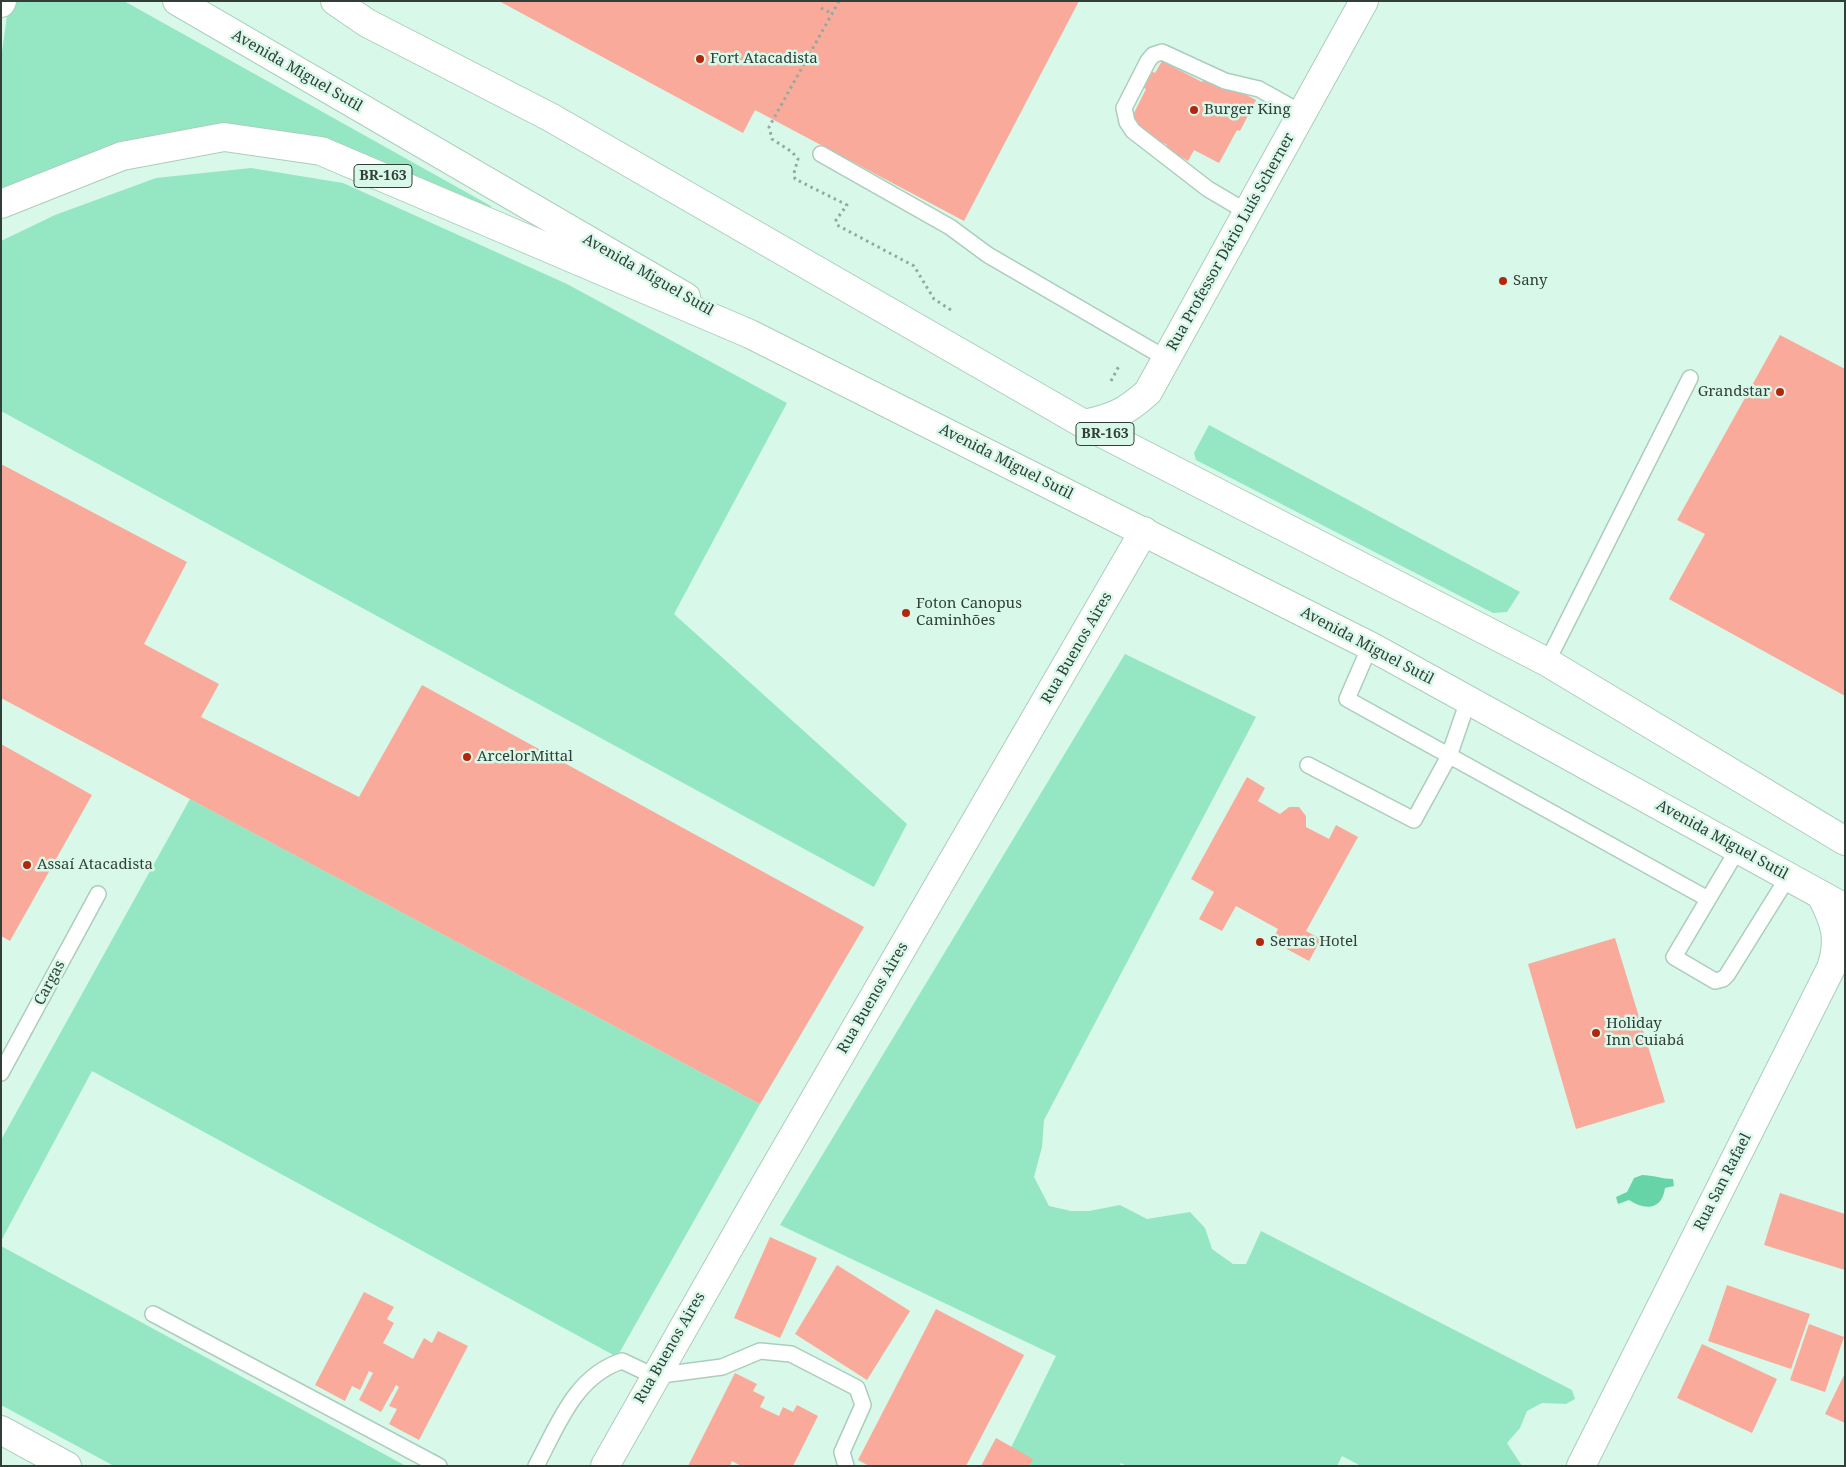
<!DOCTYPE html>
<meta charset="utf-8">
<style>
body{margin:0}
#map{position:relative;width:1846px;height:1467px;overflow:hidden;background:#d8f9e9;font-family:"Noto Serif",serif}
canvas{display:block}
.frame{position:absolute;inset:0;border:2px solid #323f39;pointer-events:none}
</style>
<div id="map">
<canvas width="1846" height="1467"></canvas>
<div class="frame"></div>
</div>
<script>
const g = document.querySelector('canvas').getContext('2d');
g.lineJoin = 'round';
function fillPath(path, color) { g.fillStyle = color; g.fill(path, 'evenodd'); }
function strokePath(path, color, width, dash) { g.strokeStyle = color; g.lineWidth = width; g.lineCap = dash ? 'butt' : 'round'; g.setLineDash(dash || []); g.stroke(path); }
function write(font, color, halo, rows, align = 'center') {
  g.font = font + ' "Noto Serif",serif'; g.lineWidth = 5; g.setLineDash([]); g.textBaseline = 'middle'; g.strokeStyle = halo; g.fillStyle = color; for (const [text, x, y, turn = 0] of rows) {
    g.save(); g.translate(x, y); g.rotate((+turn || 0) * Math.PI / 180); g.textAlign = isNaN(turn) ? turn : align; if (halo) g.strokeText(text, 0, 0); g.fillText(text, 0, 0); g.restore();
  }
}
fillPath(new Path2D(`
 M 9,1 L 124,1 L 491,206 L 485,215 L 343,155 L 221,137 L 1,201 L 1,59 Z
 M 251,168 L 343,183 L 567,284 L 787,403 L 674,614 L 907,824 L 874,887 L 1,411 L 1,241 L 55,215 L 156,178 Z
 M 1209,425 L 1520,592 L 1507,612 L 1493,613 L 1196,460 L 1194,453 Z
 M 1125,654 L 1256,717 L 1044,1120 L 1042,1147 L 1034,1177 L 1049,1206 L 1071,1211 L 1089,1211 L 1120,1205 L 1147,1219 L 1190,1212 L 1205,1228 L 1212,1249 L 1233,1264 L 1246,1264 L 1261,1231 L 1572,1390 L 1575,1399 L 1566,1404 L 1542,1403 L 1527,1411 L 1520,1428 L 1507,1443 L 1522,1466 L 1361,1466 L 1342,1456 L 1337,1466 L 1127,1466 L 1121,1463 L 1119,1466 L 1002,1466 L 1056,1356 L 780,1225 Z
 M 190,799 L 760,1104 L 617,1357 L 92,1071 L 1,1241 L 1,1140 Z
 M 1,1246 L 406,1466 L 114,1466 L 1,1405 Z`), '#94e7c2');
fillPath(new Path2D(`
 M 1642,1175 C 1653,1175 1662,1179 1673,1179 L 1674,1186 L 1665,1188 C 1662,1211 1644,1210 1629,1200 L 1618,1204 L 1616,1197 L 1627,1192 L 1634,1178 Z`), '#67d4a8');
fillPath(new Path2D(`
 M 499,1 L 1079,1 L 964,221 L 755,110 L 743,133 Z
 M 1162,61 L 1202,82 L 1204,79 L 1215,85 L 1218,80 L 1256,100 L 1240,131 L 1237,130 L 1219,163 L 1194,150 L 1188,161 L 1165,148 L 1167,145 L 1138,130 L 1131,119 L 1146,89 L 1140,86 L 1149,70 L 1155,73 Z
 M 1780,335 L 1845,369 L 1845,696 L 1669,599 L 1705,534 L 1677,520 Z
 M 1,464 L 187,562 L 144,644 L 219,684 L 201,717 L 359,797 L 422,685 L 864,927 L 760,1104 L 1,698 Z
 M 1,744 L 92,795 L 10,941 L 1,936 Z
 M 1247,777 L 1265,788 L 1258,801 L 1280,814 L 1289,807 L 1299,807 L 1306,816 L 1306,827 L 1329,839 L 1336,825 L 1358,837 L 1306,931 L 1321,939 L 1309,961 L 1272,941 L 1278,929 L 1236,906 L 1222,931 L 1199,919 L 1214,892 L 1191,879 Z
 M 1615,938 L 1665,1102 L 1576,1129 L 1528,964 Z
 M 1780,1193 L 1845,1214 L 1845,1270 L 1764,1245 Z
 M 770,1237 L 817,1258 L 780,1338 L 734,1318 Z
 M 837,1265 L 910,1311 L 867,1380 L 795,1334 Z
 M 1727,1285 L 1810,1314 L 1791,1369 L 1708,1341 Z
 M 364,1292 L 394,1307 L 387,1319 L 394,1323 L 383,1343 L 413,1359 L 424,1338 L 432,1343 L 438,1331 L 468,1346 L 419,1440 L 389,1424 L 397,1409 L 389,1406 L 399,1387 L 396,1385 L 381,1412 L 359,1400 L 373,1373 L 369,1371 L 360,1390 L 352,1386 L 345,1401 L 315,1385 Z
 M 936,1309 L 1024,1355 L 966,1466 L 869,1466 L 858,1460 Z
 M 1809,1324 L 1844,1337 L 1825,1392 L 1790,1380 Z
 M 1702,1344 L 1777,1379 L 1752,1433 L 1677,1398 Z
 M 735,1373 L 757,1384 L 753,1391 L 765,1397 L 760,1407 L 779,1416 L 783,1407 L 793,1412 L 797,1405 L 818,1416 L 793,1466 L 741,1466 L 732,1461 L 730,1466 L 688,1466 Z
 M 1845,1373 L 1845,1423 L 1825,1414 Z
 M 996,1438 L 1033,1459 L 1029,1466 L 981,1466 Z`), '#f9aa9a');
const lane = new Path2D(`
 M 821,154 L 950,227 L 988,255 L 1167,359
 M 1247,212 L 1208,189 L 1133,131 L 1127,122 L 1124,108 L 1148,61 L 1153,55 L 1162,52 L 1225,81 L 1259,89 L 1302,113
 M 1370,646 L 1347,699 L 1708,899
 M 1547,662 L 1690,378
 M 1308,765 L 1414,820 L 1449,756 L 1468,701
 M 1738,849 L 1674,957 L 1715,981 L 1723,979 L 1727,975 L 1788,877
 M 1,1073 L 98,894
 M 153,1314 L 439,1466
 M 536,1466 C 558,1425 575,1376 622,1361 L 654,1376 L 722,1367 L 760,1351 L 791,1354 L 857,1388 L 863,1405 L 842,1452 L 846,1466`);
const street = new Path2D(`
 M 1084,424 C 1113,418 1126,412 1148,392 L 1364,1
 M 1,1430 L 67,1466
 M 605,1466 L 755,1202 L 1144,531
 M 1581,1466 L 1831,968 C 1841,939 1835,922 1821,895`);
const secondary = new Path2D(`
 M 177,1 L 686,297`);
const highway = new Path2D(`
 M 335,1 L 367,23 L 550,117 L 1084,424 L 1547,662 L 1845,841
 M 1,3 L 2,1
 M 1,204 L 122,156 L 224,137 L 321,151 L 750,334 L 1370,646 L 1845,908`);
strokePath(lane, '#accdbd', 18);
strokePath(street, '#accdbd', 30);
strokePath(secondary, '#accdbd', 30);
strokePath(highway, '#accdbd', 30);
strokePath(new Path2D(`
 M 839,1 L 769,127 L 772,139 L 792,152 L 798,159 L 794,173 L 795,179 L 847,205 L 836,220 L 837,225 L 914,266 L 934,299 L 951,310
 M 821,8 L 833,14
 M 1111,381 L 1119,366`), '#91a99e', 3, [2.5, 4]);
strokePath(lane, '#fff', 15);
strokePath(street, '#fff', 28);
strokePath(secondary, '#fff', 28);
strokePath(highway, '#fff', 28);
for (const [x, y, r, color] of [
 [700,59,5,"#b3260e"],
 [1194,110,5,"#b3260e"],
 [1503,281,5,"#b3260e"],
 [1780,392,5,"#b3260e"],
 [906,613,5,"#b3260e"],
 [467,757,5,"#b3260e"],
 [27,865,5,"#b3260e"],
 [1260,942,5,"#b3260e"],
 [1596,1033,5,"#b3260e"]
]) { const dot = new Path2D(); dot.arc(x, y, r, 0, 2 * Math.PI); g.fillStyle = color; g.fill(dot); strokePath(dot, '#d8f9e9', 2); }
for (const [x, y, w] of [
 [383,176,58],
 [1105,434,58]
]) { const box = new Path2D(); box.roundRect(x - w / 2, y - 11.5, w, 23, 4); g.fillStyle = '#d8f9e9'; g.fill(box); strokePath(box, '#323f39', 1); }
write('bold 14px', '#323f39', null, [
 ["BR-163",383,176],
 ["BR-163",1105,434]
]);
write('15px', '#323f39', '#d8f9e9', [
 ["Fort Atacadista",710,59],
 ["Burger King",1204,110],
 ["Sany",1513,281],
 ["Grandstar",1770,392,"right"],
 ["Foton Canopus",916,604],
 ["Caminhões",916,621],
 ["ArcelorMittal",477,757],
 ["Assaí Atacadista",37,865],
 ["Serras Hotel",1270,942],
 ["Holiday",1606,1024],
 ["Inn Cuiabá",1606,1041]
], 'left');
write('15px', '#323f39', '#d8f9e9', [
 ["Avenida Miguel Sutil",297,71,30],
 ["Rua Professor Dário Luís Scherner",1231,242,-61],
 ["Avenida Miguel Sutil",648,275,30],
 ["Avenida Miguel Sutil",1006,462,27],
 ["Avenida Miguel Sutil",1367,646,28],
 ["Rua Buenos Aires",1077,648,-60],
 ["Avenida Miguel Sutil",1722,840,29],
 ["Cargas",50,983,-62],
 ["Rua Buenos Aires",873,998,-60],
 ["Rua San Rafael",1723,1182,-63],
 ["Rua Buenos Aires",670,1348,-60]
]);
</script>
